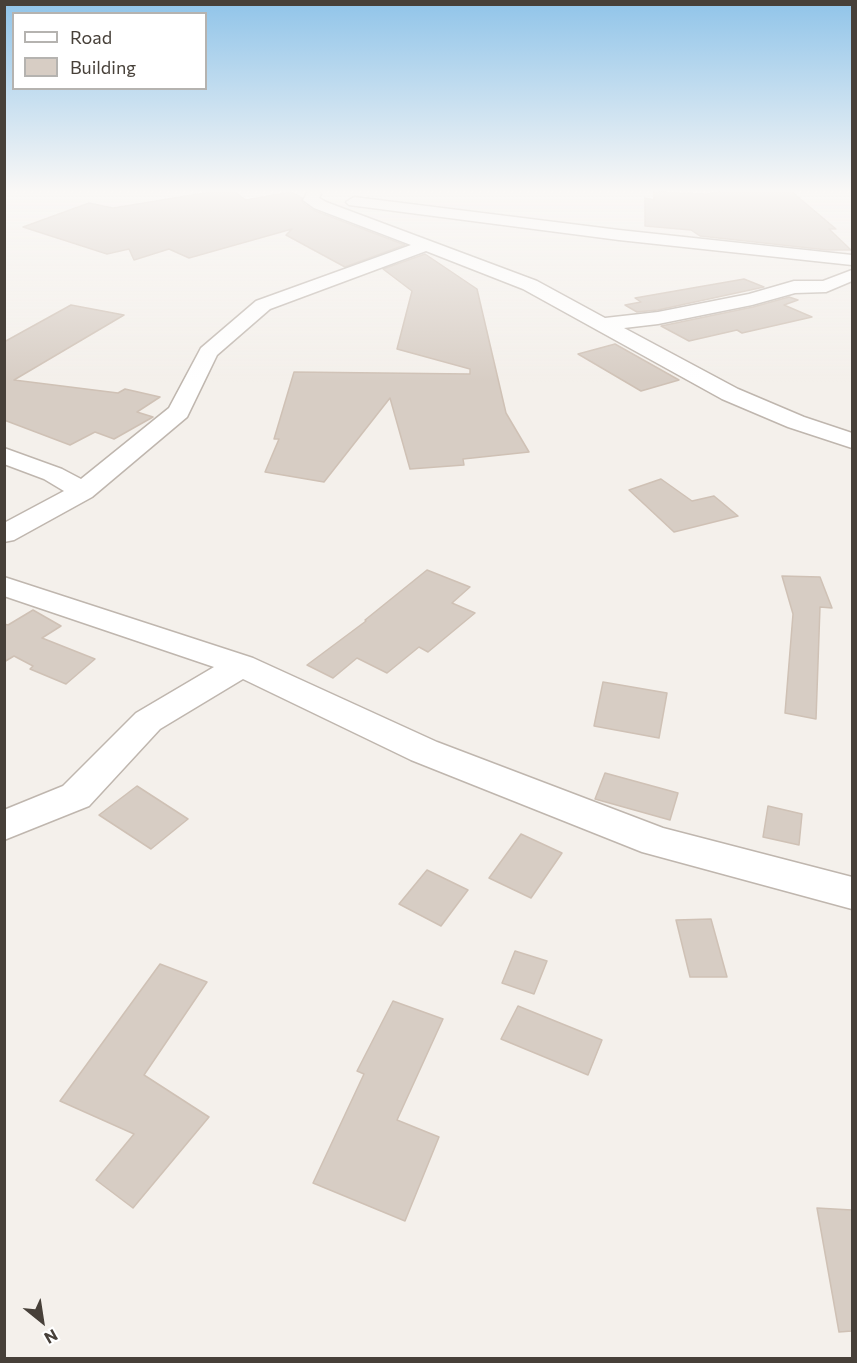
<!DOCTYPE html>
<style>
body{margin:0}
#map{position:relative;width:857px;height:1363px;overflow:hidden;background:#f4f0eb;font-family:Commissioner,sans-serif}
canvas{display:block}
.frame{position:absolute;inset:0;border:6px solid #474039;pointer-events:none}
.legend{position:absolute;left:12px;top:12px;width:195px;height:78px;box-sizing:border-box;background:#fff;border:2px solid #b5b3b0;margin:0;padding:8px 10px;list-style:none;font-size:18px;color:#474039}
.legend li{display:flex;align-items:center;gap:12px;height:30px}
.legend b{width:30px;border:2px solid #b5b3b0}
.north{position:absolute;left:12px;top:1291px;width:60px;height:60px;-webkit-text-stroke:4px #fff;paint-order:stroke;rotate:150deg;font-size:16px;font-weight:700;line-height:24px;text-align:center;color:#474039}
.north::after{content:'';display:block;margin:auto;width:21px;height:27px;background:#474039;clip-path:polygon(50% 0,100% 100%,50% 72%,0 100%)}
</style>
<div id="map">
<canvas width="857" height="1363"></canvas>
<div class="frame"></div>
<ul class="legend">
<li><b style="height:8px;background:#fff"></b>Road</li>
<li><b style="height:16px;background:#d7cdc4"></b>Building</li>
</ul>
<div class="north">N</div>
</div>
<script>
const g = document.querySelector('canvas').getContext('2d');
g.lineJoin = 'round';
function fillPath(path, color) { g.fillStyle = color; g.fill(path, 'evenodd'); }
function strokePath(path, color, width, dash) { g.strokeStyle = color; g.lineWidth = width; g.lineCap = dash ? 'butt' : 'round'; g.setLineDash(dash || []); g.stroke(path); }
const building = new Path2D(`
 M 217,191 L 233,191 L 246,200 L 291,192 L 302,198 L 302,202 L 313,210 L 405,245 L 345,267 L 286,235 L 292,229 L 189,258 L 169,249 L 134,260 L 129,249 L 107,254 L 23,227 L 89,203 L 113,208 Z
 M 731,191 L 791,191 L 836,229 L 829,229 L 851,250 L 827,250 L 700,236 L 691,230 L 645,226 L 645,198 L 654,200 L 654,192 L 706,194 Z
 M 425,254 L 477,289 L 506,413 L 529,452 L 463,459 L 464,465 L 410,469 L 390,398 L 324,482 L 265,472 L 279,439 L 274,439 L 294,372 L 470,374 L 470,369 L 397,349 L 412,291 L 383,269 Z
 M 744,279 L 764,287 L 658,310 L 637,312 L 625,305 L 641,302 L 635,298 Z
 M 789,297 L 798,300 L 784,305 L 812,317 L 742,333 L 737,330 L 689,341 L 661,326 L 753,307 Z
 M 71,305 L 124,315 L 14,380 L 118,393 L 125,389 L 160,397 L 137,412 L 153,417 L 114,439 L 95,432 L 70,445 L 4,420 L 4,342 Z
 M 615,344 L 679,380 L 641,391 L 578,354 Z
 M 661,479 L 692,501 L 714,496 L 738,516 L 674,532 L 629,490 Z
 M 427,570 L 470,587 L 452,603 L 475,613 L 428,652 L 419,647 L 387,673 L 357,658 L 333,678 L 307,665 L 366,621 L 365,620 Z
 M 782,576 L 820,577 L 832,608 L 820,607 L 816,719 L 785,713 L 793,614 Z
 M 33,610 L 61,626 L 42,638 L 95,659 L 66,684 L 30,669 L 33,666 L 14,656 L 4,662 L 4,624 L 8,625 Z
 M 603,682 L 667,693 L 659,738 L 594,726 Z
 M 605,773 L 678,793 L 670,820 L 595,799 Z
 M 137,786 L 188,819 L 151,849 L 99,815 Z
 M 768,806 L 802,814 L 799,845 L 763,837 Z
 M 521,834 L 562,853 L 531,898 L 489,878 Z
 M 427,870 L 468,890 L 441,926 L 399,904 Z
 M 711,919 L 727,977 L 690,977 L 676,920 Z
 M 515,951 L 547,961 L 534,994 L 502,983 Z
 M 160,964 L 207,982 L 144,1075 L 209,1117 L 133,1208 L 96,1180 L 134,1134 L 60,1101 Z
 M 393,1001 L 443,1019 L 397,1120 L 439,1137 L 405,1221 L 313,1183 L 364,1074 L 357,1071 Z
 M 518,1006 L 602,1040 L 588,1075 L 501,1039 Z
 M 817,1208 L 852,1210 L 852,1331 L 839,1332 Z`);
fillPath(building, '#d7cdc4');
strokePath(building, '#cfc1b5', 1.5);
const minor = new Path2D(`
 M 308,191 L 318,191 L 321,194 L 319,198 L 326,202 L 537,281 L 605,318 L 658,312 L 749,294 L 794,281 L 823,281 L 852,270 L 852,281 L 826,292 L 795,293 L 752,305 L 658,324 L 624,328 L 738,389 L 804,417 L 852,433 L 852,448 L 788,427 L 722,399 L 523,289 L 426,251 L 270,309 L 217,355 L 187,417 L 92,497 L 14,540 L 4,542 L 4,523 L 64,491 L 44,479 L 4,464 L 4,448 L 62,469 L 81,479 L 169,408 L 201,348 L 256,301 L 411,245 L 314,208 L 303,200 Z
 M 354,197 L 619,230 L 852,255 L 852,265 L 619,240 L 349,205 L 346,202 Z
 M 4,577 L 253,658 L 437,742 L 663,828 L 852,877 L 852,909 L 642,852 L 411,760 L 243,679 L 160,729 L 89,806 L 4,840 L 4,810 L 63,786 L 136,713 L 214,667 L 4,596 Z`);
strokePath(minor, '#bfb6ae', 3);
fillPath(minor, '#fff');
const sky = g.createLinearGradient(0, 0, 0, 382);
sky.addColorStop(0, '#90c4e9');
sky.addColorStop(0.5, '#faf8f6');
sky.addColorStop(1, '#faf8f600');
g.fillStyle = sky;
g.fillRect(0, 0, 857, 382);
</script>
